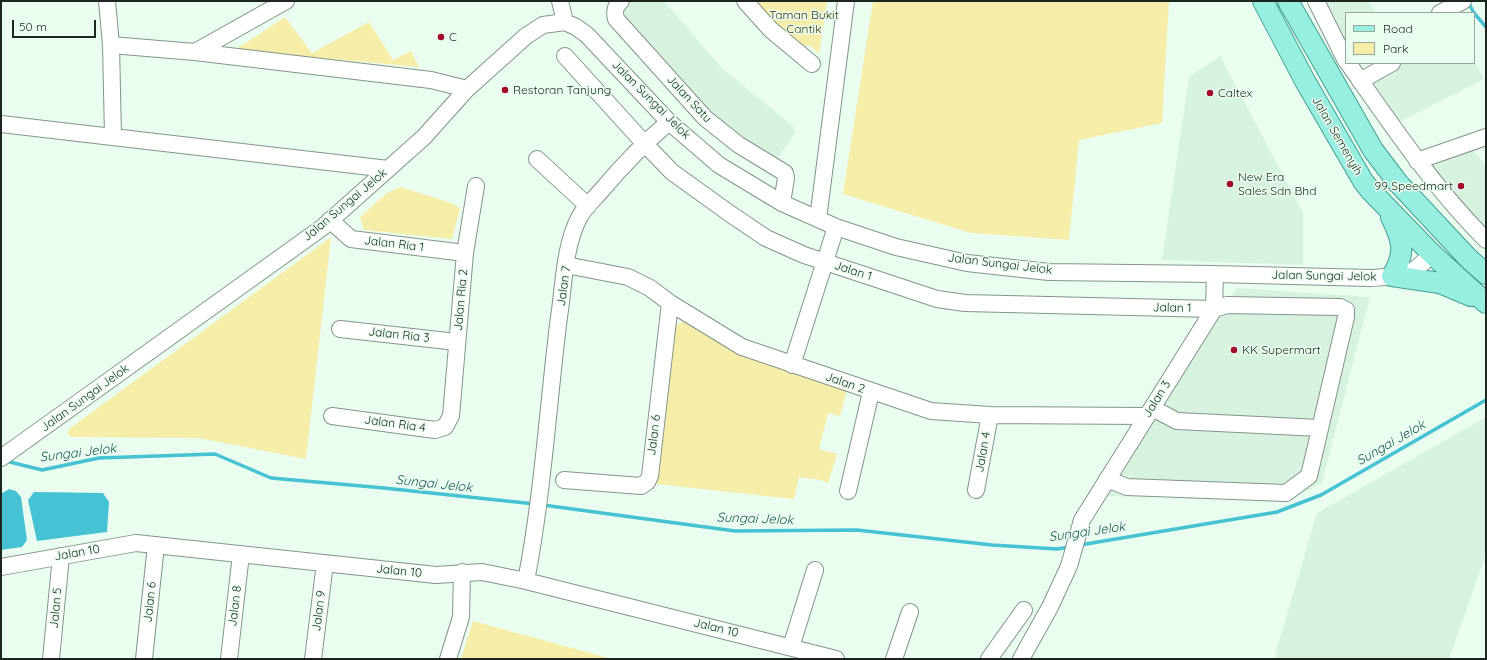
<!DOCTYPE html>
<style>
body{margin:0}
#map{position:relative;width:1487px;height:660px;overflow:hidden;background:#e9feef;font-family:Quicksand,sans-serif}
canvas{display:block}
.frame{position:absolute;inset:0;border:2px solid #1d2520;pointer-events:none}
.legend{position:absolute;left:1345px;top:12px;width:130px;height:52px;box-sizing:border-box;background:#e9feef;border:1px solid #97a79c;margin:0;padding:5px 7px;list-style:none;font-size:12px;color:#1d2520}
.legend li{display:flex;align-items:center;gap:8px;height:20px}
.legend b{width:20px;border:1px solid #97a79c}
.scale{position:absolute;left:12px;top:20px;width:84px;height:18px;box-sizing:border-box;border:2px solid #1d2520;border-top:0;padding-left:5px;font-size:12px;line-height:14px;white-space:nowrap;color:#1d2520;-webkit-text-stroke:3px #e9feef;paint-order:stroke}
</style>
<div id="map">
<canvas width="1487" height="660"></canvas>
<div class="frame"></div>
<ul class="legend">
<li><b style="height:5px;background:#99eee2"></b>Road</li>
<li><b style="height:11px;background:#f6eda9"></b>Park</li>
</ul>
<div class="scale">50 m</div>
</div>
<script>
const g = document.querySelector('canvas').getContext('2d');
g.lineJoin = 'round';
function fillPath(path, color) { g.fillStyle = color; g.fill(path, 'evenodd'); }
function strokePath(path, color, width, dash) { g.strokeStyle = color; g.lineWidth = width; g.lineCap = dash ? 'butt' : 'round'; g.setLineDash(dash || []); g.stroke(path); }
function write(font, color, halo, rows, align = 'center') {
  g.font = font + ' Quicksand,sans-serif'; g.lineWidth = 3; g.setLineDash([]); g.textBaseline = 'middle'; g.strokeStyle = halo; g.fillStyle = color; for (const [text, x, y, turn = 0] of rows) {
    g.save(); g.translate(x, y); g.rotate((+turn || 0) * Math.PI / 180); g.textAlign = isNaN(turn) ? turn : align; if (halo) g.strokeText(text, 0, 0); g.fillText(text, 0, 0); g.restore();
  }
}
fillPath(new Path2D(`
 M 628,1 L 664,1 L 721,67 L 794,127 L 795,133 L 775,162 L 707,114 L 619,17 Z
 M 1322,1 L 1369,1 L 1375,13 L 1346,13 L 1346,50 Z
 M 1220,56 L 1303,213 L 1303,265 L 1162,260 L 1189,77 Z
 M 1474,61 L 1484,79 L 1395,124 L 1366,82 L 1401,63 L 1474,63 Z
 M 1470,147 L 1486,165 L 1486,235 L 1424,163 Z
 M 1237,288 L 1370,297 L 1322,483 L 1291,499 L 1105,496 Z
 M 1486,417 L 1486,554 L 1449,659 L 1277,659 L 1275,655 L 1317,513 Z`), '#d7f3df');
fillPath(new Path2D(`
 M 755,1 L 827,1 L 819,54 L 809,45 L 800,47 Z
 M 873,1 L 1169,1 L 1162,123 L 1079,140 L 1069,240 L 971,233 L 843,194 Z
 M 285,17 L 312,53 L 369,22 L 393,60 L 411,51 L 419,67 L 235,50 Z
 M 401,187 L 451,203 L 460,208 L 452,239 L 364,230 L 360,217 L 387,193 Z
 M 331,237 L 306,459 L 199,438 L 71,437 L 68,434 L 69,429 Z
 M 684,321 L 741,353 L 847,390 L 840,416 L 828,413 L 819,449 L 837,454 L 828,483 L 821,480 L 799,477 L 794,499 L 656,484 L 674,327 Z
 M 473,621 L 612,659 L 461,659 Z`), '#f6eda9');
fillPath(new Path2D(`
 M 9,489 L 16,491 L 21,497 L 27,540 L 22,547 L 1,550 L 1,494 Z
 M 34,492 L 103,493 L 109,502 L 107,532 L 37,541 L 28,500 Z`), '#47c1d4');
strokePath(new Path2D(`
 M 1468,2 L 1474,13
 M 1474,13 L 1486,27
 M 6,461 L 42,470 L 99,458 L 215,454 L 271,478 L 384,488 L 535,504
 M 543,505 L 735,531 L 857,530 L 992,545 L 1057,549 L 1070,547
 M 1080,545 L 1277,512 L 1321,495 L 1486,400`), '#47c1d4', 3.5);
const minor = new Path2D(`
 M 107,1 L 111,45 L 113,136
 M 560,1 L 565,22
 M 621,1 C 615,6 614,11 616,19 L 705,118 L 739,145 L 785,173 L 786,178 L 782,203
 M 745,1 L 770,29 L 812,64
 M 1316,1 L 1346,61
 M 1440,13 L 1463,1
 M 111,45 L 195,52 L 431,80 L 467,89
 M 195,52 L 286,1
 M 565,56 L 644,143 L 672,172 L 729,213 L 766,238 L 804,255 L 937,299 L 965,303 L 1214,309 L 1227,305 L 1340,307 L 1346,310 L 1346,317 L 1309,476 L 1286,493 L 1127,487 L 1107,479
 M 1348,63 C 1391,124 1433,187 1486,240
 M 1360,81 L 1392,63
 M 1,124 L 388,169
 M 537,159 L 588,206
 M 1417,161 L 1486,137
 M 818,219 L 846,1
 M 330,220 L 351,239 L 465,253
 M 566,265 L 628,277 L 650,288 L 670,303 L 742,347 L 931,411 L 990,415 L 1146,416
 M 340,329 L 457,342
 M 792,365 L 836,227
 M 1152,408 L 1177,421 L 1320,428
 M 332,416 L 435,430 L 445,427 L 451,416 L 465,253 L 476,186
 M 1,458 L 323,227 L 424,137 L 467,89 L 526,36 L 543,25 L 565,22 L 576,27 L 587,35 L 669,122 L 719,165 L 782,203 L 836,227 L 896,247 L 967,263 L 1049,272 L 1215,274 L 1370,278 C 1384,277 1402,277 1415,269 C 1421,265 1427,259 1432,254
 M 564,480 L 641,486 L 647,482 L 650,476 L 670,303
 M 976,490 L 990,415
 M 848,491 L 871,392
 M 1,567 L 136,543 L 436,575 L 482,572 L 526,581 L 836,659
 M 526,581 C 543,494 548,404 559,317 C 564,285 564,245 580,216 C 585,207 594,199 601,191 C 622,166 644,143 669,122
 M 791,647 L 815,570
 M 51,659 L 61,556
 M 144,659 L 156,545
 M 229,659 L 241,554
 M 313,659 L 325,563
 M 448,659 L 461,617 L 462,572
 M 894,659 L 910,612
 M 989,659 L 1024,610
 M 1021,659 L 1050,607 L 1069,566 L 1082,520 L 1214,309 L 1215,274`);
const major = new Path2D(`
 M 1263,1 L 1305,81 L 1363,181 L 1370,190 L 1432,254 L 1486,303
 M 1288,1 L 1373,150 L 1398,183 L 1468,258 L 1486,274
 M 1391,217 C 1403,241 1406,253 1392,276 L 1440,283 L 1471,296`);
strokePath(minor, '#829588', 18);
strokePath(major, '#41a092', 22);
strokePath(minor, '#fff', 16);
strokePath(major, '#99eee2', 20);
for (const [x, y, r, color] of [
 [441,37,4,"#a4072b"],
 [505,90,4,"#a4072b"],
 [1210,93,4,"#a4072b"],
 [1230,184,4,"#a4072b"],
 [1461,186,4,"#a4072b"],
 [1234,350,4,"#a4072b"]
]) { const dot = new Path2D(); dot.arc(x, y, r, 0, 2 * Math.PI); g.fillStyle = color; g.fill(dot); strokePath(dot, '#e9feef', 1.5); }
write('12px', '#3c3610', '#e9feef', [
 ["Taman Bukit",804,15],
 ["Cantik",804,29]
]);
write('12px', '#1d2520', '#e9feef', [
 ["C",449,37],
 ["Restoran Tanjung",513,90],
 ["Caltex",1218,93],
 ["New Era",1238,177],
 ["Sales Sdn Bhd",1238,191],
 ["99 Speedmart",1453,186,"right"],
 ["KK Supermart",1242,350]
], 'left');
write('12px', '#1d2520', '#e9feef', [
 ["Jalan Satu",689,99,47],
 ["Jalan Sungai Jelok",651,100,45],
 ["Jalan Semenyih",1337,136,60],
 ["Jalan Sungai Jelok",345,205,-40],
 ["Jalan Ria 1",394,244,7],
 ["Jalan Sungai Jelok",1000,264,7],
 ["Jalan 1",853,271,18],
 ["Jalan Sungai Jelok",1324,276,1],
 ["Jalan 7",564,286,-82],
 ["Jalan Ria 2",461,300,-85],
 ["Jalan 1",1172,308,1],
 ["Jalan Ria 3",399,335,6],
 ["Jalan 2",845,383,19],
 ["Jalan Sungai Jelok",85,398,-36],
 ["Jalan 3",1157,399,-58],
 ["Jalan Ria 4",395,424,8],
 ["Jalan 6",654,435,-83],
 ["Jalan 4",983,452,-80],
 ["Jalan 10",77,553,-10],
 ["Jalan 10",399,571,6],
 ["Jalan 6",150,602,-84],
 ["Jalan 8",235,606,-83],
 ["Jalan 5",56,608,-85],
 ["Jalan 9",319,611,-83],
 ["Jalan 10",716,628,14]
]);
write('italic 13px', '#21545d', '#e9feef', [
 ["Sungai Jelok",1391,443,-30],
 ["Sungai Jelok",78,453,-7],
 ["Sungai Jelok",434,484,6],
 ["Sungai Jelok",755,519,2],
 ["Sungai Jelok",1087,532,-8]
]);
</script>
